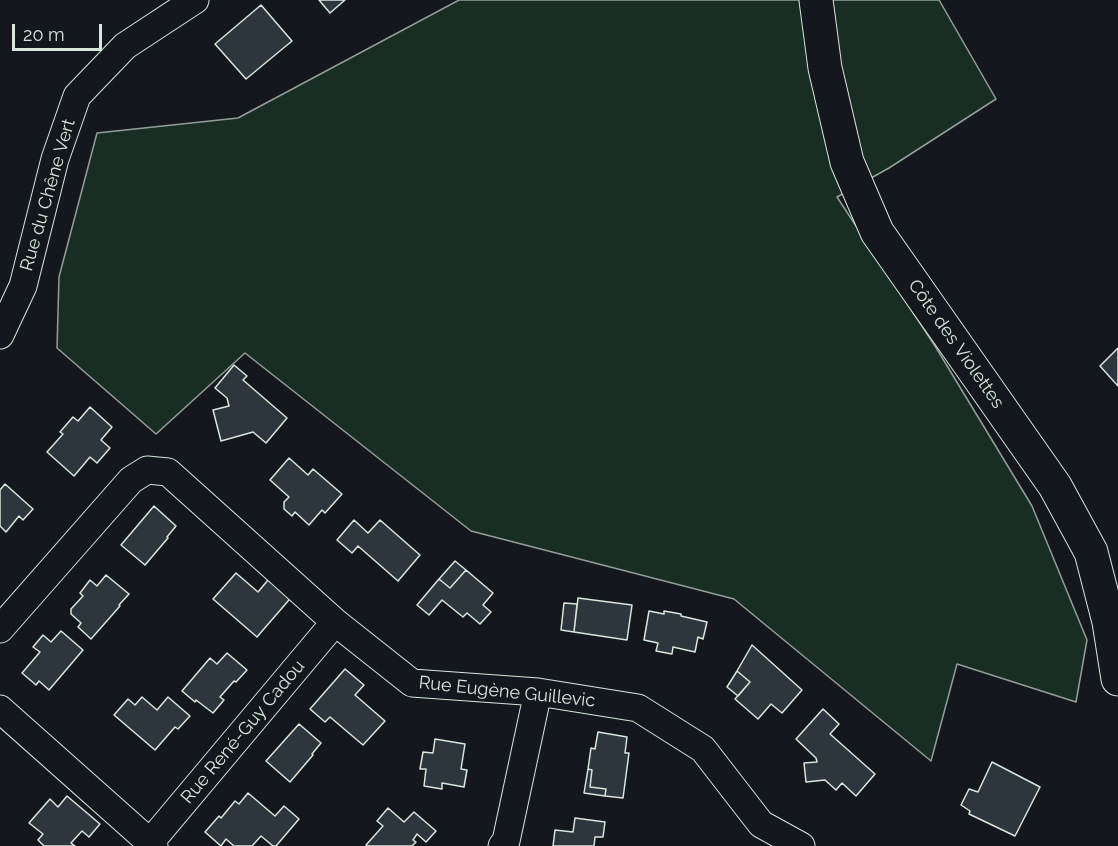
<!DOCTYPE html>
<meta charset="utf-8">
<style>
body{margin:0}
#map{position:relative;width:1118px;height:846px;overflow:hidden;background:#14181c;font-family:Raleway,sans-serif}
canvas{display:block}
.scale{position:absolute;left:12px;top:24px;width:90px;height:27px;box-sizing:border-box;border:3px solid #d8e6dc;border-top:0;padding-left:8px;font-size:18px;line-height:21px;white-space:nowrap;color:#d8e6dc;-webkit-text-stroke:4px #14181c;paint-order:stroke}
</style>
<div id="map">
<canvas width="1118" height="846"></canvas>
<div class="scale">20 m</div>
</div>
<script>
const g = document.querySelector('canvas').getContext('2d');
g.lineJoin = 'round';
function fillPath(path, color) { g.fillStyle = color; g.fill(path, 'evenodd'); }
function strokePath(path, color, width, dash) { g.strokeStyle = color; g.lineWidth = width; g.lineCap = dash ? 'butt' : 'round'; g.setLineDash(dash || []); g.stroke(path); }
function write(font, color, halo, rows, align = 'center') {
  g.font = font + ' Raleway,sans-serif'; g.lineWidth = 4.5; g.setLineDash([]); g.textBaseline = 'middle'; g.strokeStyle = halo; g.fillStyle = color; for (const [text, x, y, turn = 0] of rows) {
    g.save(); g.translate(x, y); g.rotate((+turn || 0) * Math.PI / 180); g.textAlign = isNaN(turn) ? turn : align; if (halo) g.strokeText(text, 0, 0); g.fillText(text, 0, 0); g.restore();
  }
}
const green = new Path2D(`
 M 459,0 L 939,0 L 996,99 L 889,168 L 837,197 L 935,346 L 1032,506 L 1087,640 L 1076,702 L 957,664 L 931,761 L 734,599 L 471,531 L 245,353 L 156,434 L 57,348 L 59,277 L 97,133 L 238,118 Z`);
fillPath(green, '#1a2d24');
strokePath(green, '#939e99', 1.5);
const building = new Path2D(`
 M 319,0 L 345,0 L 330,13 Z
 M 261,5 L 292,41 L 246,79 L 215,44 Z
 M 1118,348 L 1118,386 L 1100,366 Z
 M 234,365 L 247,376 L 243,380 L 287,418 L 266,443 L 253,432 L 221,441 L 213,410 L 229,406 L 227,398 L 215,388 Z
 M 90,407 L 112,427 L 101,440 L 110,448 L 97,463 L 90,457 L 74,476 L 47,452 L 63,434 L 60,432 L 73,417 L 78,421 Z
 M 289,458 L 308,475 L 313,469 L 342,494 L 325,513 L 322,510 L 309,525 L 295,512 L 292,516 L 284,509 L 284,502 L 289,497 L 270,480 Z
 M 5,484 L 33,509 L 23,520 L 19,516 L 6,532 L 0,526 L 0,490 Z
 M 154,506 L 176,526 L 167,537 L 168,538 L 145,565 L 121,545 Z
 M 354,520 L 368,533 L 380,520 L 420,555 L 398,581 L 358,546 L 352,553 L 337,540 Z
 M 455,561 L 466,570 L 450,588 L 439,579 Z
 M 466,570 L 493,593 L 483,605 L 491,612 L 480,624 L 467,613 L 463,617 L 442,600 L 429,615 L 417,605 L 439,579 L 450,588 Z
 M 236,573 L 258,592 L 273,574 L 295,593 L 257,637 L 213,599 Z
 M 106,575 L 129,594 L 119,605 L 120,606 L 91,639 L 78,627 L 81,623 L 71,614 L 71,609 L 83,596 L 80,593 L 90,580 L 97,586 Z
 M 578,598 L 632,605 L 627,640 L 574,632 Z
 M 564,603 L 577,604 L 574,632 L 561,630 Z
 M 649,611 L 664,614 L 664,611 L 681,614 L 681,616 L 707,622 L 703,639 L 698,637 L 695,652 L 673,647 L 672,654 L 656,651 L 658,643 L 644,640 Z
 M 61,631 L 83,650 L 49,690 L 39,681 L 36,685 L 22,673 L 40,652 L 33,647 L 43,635 L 51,642 Z
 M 752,645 L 802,690 L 782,713 L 771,704 L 758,719 L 735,699 L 750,682 L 737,671 Z
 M 227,653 L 247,670 L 236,682 L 234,681 L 220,697 L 224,700 L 213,713 L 196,700 L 195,702 L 182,691 L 210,658 L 217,664 Z
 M 345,669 L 364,685 L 355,695 L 385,721 L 363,745 L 330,717 L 325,722 L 310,709 Z
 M 737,671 L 750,682 L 738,696 L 727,687 Z
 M 142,697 L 157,710 L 168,697 L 190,716 L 178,729 L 175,727 L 155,750 L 114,715 L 128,699 L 135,705 Z
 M 823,709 L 839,724 L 830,734 L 875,774 L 856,796 L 842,783 L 836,790 L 825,780 L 806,782 L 804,763 L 817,762 L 816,758 L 796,739 Z
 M 299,724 L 321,743 L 312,754 L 313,755 L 290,782 L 266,761 Z
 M 598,732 L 627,737 L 625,753 L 629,753 L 623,798 L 605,796 L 606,789 L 590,787 L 592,770 L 588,769 L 591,748 L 595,749 Z
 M 435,739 L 465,744 L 461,769 L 467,770 L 464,787 L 442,783 L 442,789 L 424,786 L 426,769 L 420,769 L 423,752 L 433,753 Z
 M 992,762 L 1040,787 L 1015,836 L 969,814 L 970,811 L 961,805 L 969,789 L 978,792 Z
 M 588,769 L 592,770 L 590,787 L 606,789 L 605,796 L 584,793 Z
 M 248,793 L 275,816 L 284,806 L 299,819 L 276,846 L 273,846 L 261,836 L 252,846 L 234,846 L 226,839 L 221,846 L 205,832 L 219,816 L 221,818 L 235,801 L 239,804 Z
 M 67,796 L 100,824 L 89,837 L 82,831 L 71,843 L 75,846 L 44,846 L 38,840 L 43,834 L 29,823 L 50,799 L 58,807 Z
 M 388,808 L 404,822 L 414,812 L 436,831 L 426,842 L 417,834 L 413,840 L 416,842 L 412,846 L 368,846 L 366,845 L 383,826 L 377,821 Z
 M 575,818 L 605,822 L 603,837 L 595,837 L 594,846 L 553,846 L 555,830 L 573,832 Z`);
fillPath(building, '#2c363c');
strokePath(building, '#d8e6dc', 1.5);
const street = new Path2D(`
 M 0,335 L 23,286 L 55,159 L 77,96 L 125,46 L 195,0
 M 0,629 L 131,480 L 147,470 L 168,472 L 335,622 L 412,683 L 538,692 L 638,708 L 703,749 L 761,824 L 801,846
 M 0,709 L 154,846
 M 147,846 L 335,622
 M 502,846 L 506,841 L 538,692`);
const secondary = new Path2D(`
 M 816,0 L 825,68 L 847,162 L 877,232 L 1055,486 L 1091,552 L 1109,622 L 1118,679`);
strokePath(street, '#d8e6dc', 29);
strokePath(secondary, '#d8e6dc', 35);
strokePath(street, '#14181c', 27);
strokePath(secondary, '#14181c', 33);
write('18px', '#d8e6dc', '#14181c', [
 ["Rue du Chêne Vert",48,195,-74],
 ["Côte des Violettes",956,344,55],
 ["Rue Eugène Guillevic",507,692,6],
 ["Rue René-Guy Cadou",243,732,-50]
]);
</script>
